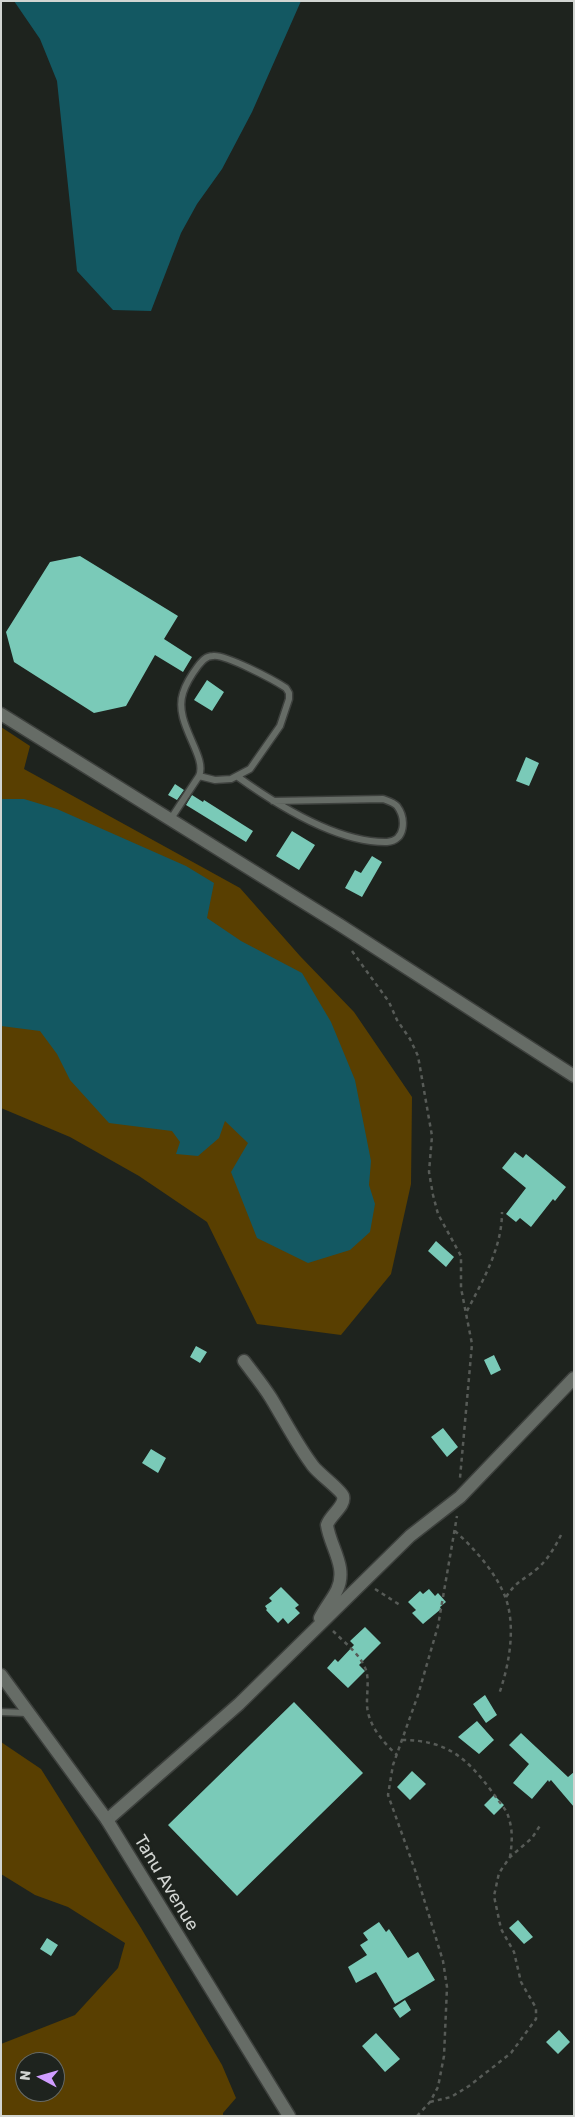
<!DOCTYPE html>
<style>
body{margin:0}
#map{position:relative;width:575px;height:2117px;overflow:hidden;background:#1e231e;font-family:Rubik,sans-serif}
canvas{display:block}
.frame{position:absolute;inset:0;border:2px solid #d2d5d2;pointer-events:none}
.north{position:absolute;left:15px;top:2052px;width:50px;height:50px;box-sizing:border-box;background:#1e231e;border:1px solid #666a66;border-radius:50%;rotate:276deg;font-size:14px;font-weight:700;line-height:20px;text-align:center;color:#d2d5d2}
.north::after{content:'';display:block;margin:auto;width:18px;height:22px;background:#d09dff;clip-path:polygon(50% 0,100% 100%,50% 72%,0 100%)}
</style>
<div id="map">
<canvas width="575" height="2117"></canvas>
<div class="frame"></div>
<div class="north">N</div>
</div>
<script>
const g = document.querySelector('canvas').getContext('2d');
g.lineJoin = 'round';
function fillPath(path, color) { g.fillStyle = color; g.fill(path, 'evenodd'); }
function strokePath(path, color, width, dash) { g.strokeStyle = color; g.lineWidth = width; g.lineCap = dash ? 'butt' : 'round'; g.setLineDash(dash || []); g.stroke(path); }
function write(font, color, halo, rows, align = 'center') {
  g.font = font + ' Rubik,sans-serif'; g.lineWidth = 5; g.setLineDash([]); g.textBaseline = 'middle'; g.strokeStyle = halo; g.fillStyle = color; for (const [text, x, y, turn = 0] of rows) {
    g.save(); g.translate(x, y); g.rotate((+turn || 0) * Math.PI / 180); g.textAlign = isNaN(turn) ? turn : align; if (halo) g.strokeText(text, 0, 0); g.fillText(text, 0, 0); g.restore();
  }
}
fillPath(new Path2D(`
 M 1,727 L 30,746 L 24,769 L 240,888 L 300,956 L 354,1012 L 412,1097 L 411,1184 L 391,1274 L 341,1335 L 257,1324 L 207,1222 L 139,1176 L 70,1137 L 1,1108 Z
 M 1,1742 L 41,1769 L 141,1928 L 222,2065 L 236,2098 L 223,2113 L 223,2116 L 1,2116 L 1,2044 L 75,2015 L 118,1968 L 125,1943 L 68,1907 L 35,1895 L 1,1874 ZM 25,2062 L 55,2062 L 55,2092 L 25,2092 Z`), '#593f01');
fillPath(new Path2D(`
 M 14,1 L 301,1 L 252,112 L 222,169 L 197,204 L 181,233 L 151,311 L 113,310 L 77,271 L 57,81 L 40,39 Z
 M 1,799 L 24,799 L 57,809 L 186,866 L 214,883 L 207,918 L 241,941 L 302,973 L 331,1022 L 355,1080 L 371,1161 L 369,1185 L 375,1204 L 370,1232 L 350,1250 L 308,1263 L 257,1238 L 231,1172 L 248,1143 L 225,1121 L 219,1138 L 198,1156 L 176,1154 L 180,1142 L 172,1131 L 109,1123 L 70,1080 L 57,1054 L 40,1031 L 1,1026 Z`), '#135862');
fillPath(new Path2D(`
 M 80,556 L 178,616 L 164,639 L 192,657 L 183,672 L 155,655 L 126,706 L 94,713 L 14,662 L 6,632 L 50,562 Z
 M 207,680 L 224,692 L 212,711 L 194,700 Z
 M 526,757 L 539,763 L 529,786 L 516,781 Z
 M 175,784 L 184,790 L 177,800 L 168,795 Z
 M 192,795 L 203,802 L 204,800 L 253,831 L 246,842 L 186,805 Z
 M 292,831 L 315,845 L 299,870 L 276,856 Z
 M 372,856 L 382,862 L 362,897 L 345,888 L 355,870 L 361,873 Z
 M 515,1152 L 523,1158 L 526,1154 L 566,1187 L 555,1201 L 553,1199 L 531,1227 L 520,1218 L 516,1222 L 506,1214 L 526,1188 L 502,1168 Z
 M 436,1241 L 454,1257 L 446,1267 L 428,1251 Z
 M 196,1346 L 207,1352 L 200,1363 L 190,1357 Z
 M 494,1355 L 501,1370 L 491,1375 L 484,1360 Z
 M 443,1428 L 458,1447 L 447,1457 L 431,1437 Z
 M 151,1449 L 166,1458 L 158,1473 L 142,1463 Z
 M 281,1587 L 299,1605 L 295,1608 L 300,1613 L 288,1624 L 283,1618 L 278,1623 L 266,1610 L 267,1609 L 265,1606 L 272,1601 L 269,1598 Z
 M 429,1589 L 435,1596 L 438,1593 L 446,1602 L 440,1607 L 441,1609 L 423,1624 L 412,1613 L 416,1610 L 408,1602 L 420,1591 L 423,1594 Z
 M 365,1627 L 381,1643 L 359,1665 L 365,1671 L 348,1688 L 327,1668 L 335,1659 L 338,1662 L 354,1645 L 350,1641 Z
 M 485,1695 L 497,1715 L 486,1723 L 473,1704 Z
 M 294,1702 L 363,1773 L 237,1896 L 168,1825 Z
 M 477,1721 L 494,1740 L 479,1754 L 458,1737 Z
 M 521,1733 L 568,1777 L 574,1772 L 574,1807 L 551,1780 L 549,1782 L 548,1780 L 532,1799 L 513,1783 L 529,1764 L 509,1745 Z
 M 412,1771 L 426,1784 L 410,1800 L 397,1787 Z
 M 494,1795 L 504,1805 L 494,1815 L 484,1805 Z
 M 518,1920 L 533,1937 L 524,1944 L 509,1928 Z
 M 379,1922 L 386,1932 L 389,1929 L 408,1958 L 418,1952 L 435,1980 L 395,2004 L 376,1972 L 356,1983 L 348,1967 L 367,1955 L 360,1945 L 368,1940 L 363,1933 Z
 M 47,1938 L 58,1945 L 51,1956 L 40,1949 Z
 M 405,2000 L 411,2010 L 400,2018 L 393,2008 Z
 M 559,2030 L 570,2042 L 558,2054 L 546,2042 Z
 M 376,2033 L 400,2059 L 385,2072 L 362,2046 Z`), '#7acab8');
const service = new Path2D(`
 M 238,777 C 277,805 337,843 387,842 C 406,841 406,818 397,806 C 393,802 388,801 383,799 L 273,801
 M 170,820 L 199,776 C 208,756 173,723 183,693 C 186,683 192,674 198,666 C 202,661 206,656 213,656 C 225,654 274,680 286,688 L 289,693 L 289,699 L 280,726 L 250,769 L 231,779 L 215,780 L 199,776
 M 1,1712 L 27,1713`);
const minor = new Path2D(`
 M 1,714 L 340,925 L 574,1076
 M 244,1361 C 253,1373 263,1385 271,1398 C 285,1421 297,1445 313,1466 C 319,1474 341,1490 343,1496 C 346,1506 330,1515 327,1525 C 330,1547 348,1567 337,1590 C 332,1600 325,1608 320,1618
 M 107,1820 L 239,1704 L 410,1536 L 460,1497 L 574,1378`);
const tertiary = new Path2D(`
 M 1,1675 L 107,1820 L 289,2116`);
strokePath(service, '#3d403d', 9);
strokePath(minor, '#3d403d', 15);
strokePath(tertiary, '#3d403d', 15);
strokePath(new Path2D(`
 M 352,951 L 389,1002 L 397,1020 L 410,1039 L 418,1056 L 432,1136 L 429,1172 L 433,1195 L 438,1214 L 461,1256 L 461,1288 L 472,1344 L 460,1478
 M 467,1311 C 483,1280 502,1248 502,1212
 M 455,1531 C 475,1549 497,1574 506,1599 C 516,1628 509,1666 499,1694
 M 375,1589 L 400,1605
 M 506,1597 C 518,1579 523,1581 538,1568 C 548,1559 555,1547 561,1535
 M 333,1631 C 345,1643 360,1654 366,1670 C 369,1679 367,1692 367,1701 C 366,1723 382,1741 397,1755
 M 402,1740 C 447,1740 467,1758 493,1793 C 498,1801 507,1809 509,1819 C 513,1831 512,1844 510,1857
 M 430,2102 L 451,2097 L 469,2086 L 511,2053 L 536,2019 L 536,2008 L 521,1982 L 514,1952 L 501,1929 L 494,1896 L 499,1873 L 510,1857 L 532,1838 L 541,1824
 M 417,2116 L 430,2102 L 438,2087 L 444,2056 L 447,1987 L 443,1961 L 415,1870 L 388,1795 L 393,1765 L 418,1695 L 438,1626 L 457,1516`), '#575b57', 2.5, [4, 4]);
strokePath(service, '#666c66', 6);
strokePath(minor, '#666c66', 12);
strokePath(tertiary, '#666c66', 12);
write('18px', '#d2d5d2', '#1e231e', [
 ["Tanu Avenue",166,1883,59]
]);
</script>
